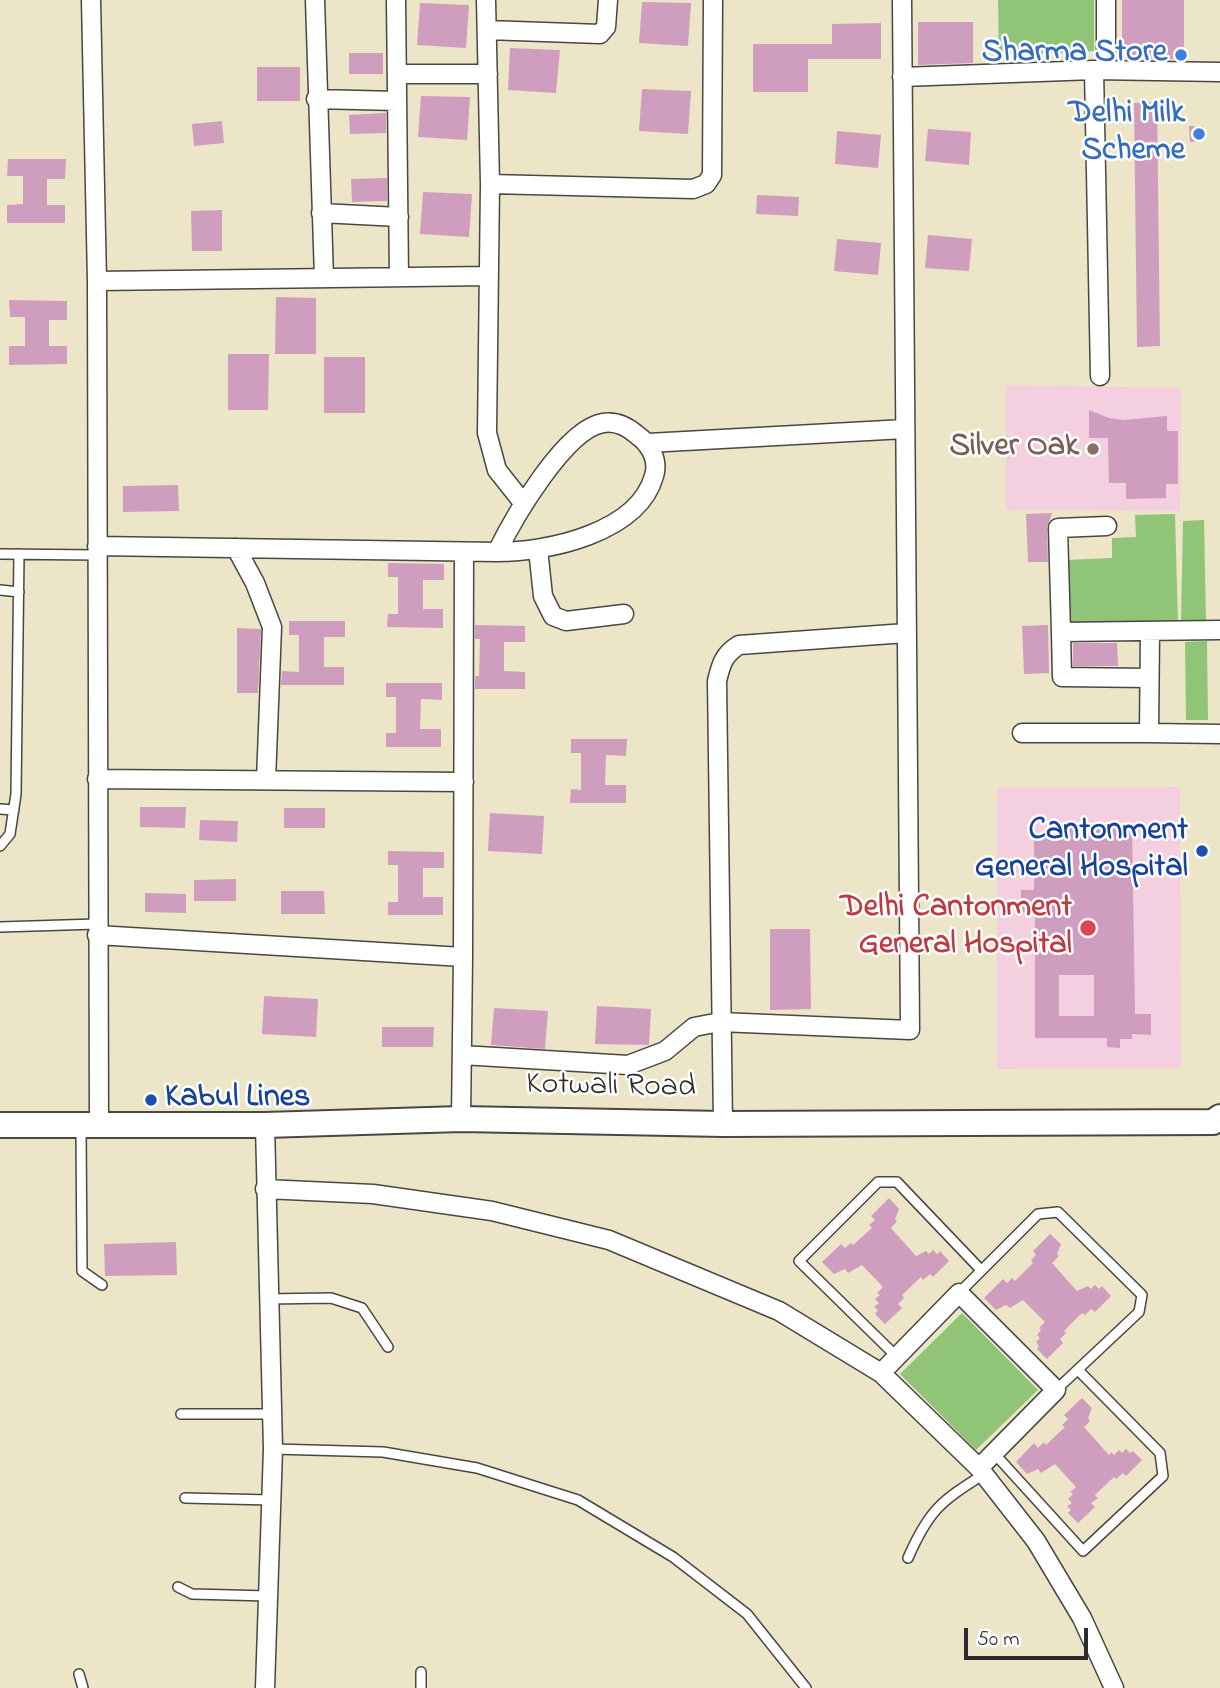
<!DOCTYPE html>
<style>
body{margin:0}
#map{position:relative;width:1220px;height:1688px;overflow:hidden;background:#ede5c7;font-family:"Indie Flower",sans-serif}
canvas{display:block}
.scale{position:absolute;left:964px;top:1628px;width:124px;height:32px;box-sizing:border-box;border:4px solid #2b2b2b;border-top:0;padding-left:9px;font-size:21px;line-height:24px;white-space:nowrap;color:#2b2b2b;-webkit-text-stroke:5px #fff;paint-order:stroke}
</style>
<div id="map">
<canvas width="1220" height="1688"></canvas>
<div class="scale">50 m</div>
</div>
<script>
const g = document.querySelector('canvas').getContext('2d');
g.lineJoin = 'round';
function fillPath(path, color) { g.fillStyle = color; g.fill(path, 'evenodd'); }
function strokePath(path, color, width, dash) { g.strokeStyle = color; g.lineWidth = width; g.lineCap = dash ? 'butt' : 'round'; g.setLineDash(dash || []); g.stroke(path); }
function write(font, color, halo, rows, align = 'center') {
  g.font = font + ' "Indie Flower",sans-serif'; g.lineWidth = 5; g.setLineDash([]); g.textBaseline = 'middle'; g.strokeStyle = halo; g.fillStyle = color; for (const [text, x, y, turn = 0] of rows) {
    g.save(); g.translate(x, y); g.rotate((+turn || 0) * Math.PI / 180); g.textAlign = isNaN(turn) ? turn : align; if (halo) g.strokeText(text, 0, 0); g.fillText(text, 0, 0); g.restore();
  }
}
fillPath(new Path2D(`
 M 1006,385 L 1181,388 L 1180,511 L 1006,510 Z
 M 1180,787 L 1181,1068 L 997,1069 L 997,788 Z`), '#f3cfdf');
fillPath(new Path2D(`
 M 998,0 L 1094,0 L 1094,51 L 999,56 Z
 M 1175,514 L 1178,624 L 1068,627 L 1066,560 L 1112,558 L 1112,538 L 1136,537 L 1135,515 Z
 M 1204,520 L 1206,622 L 1181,623 L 1183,521 Z
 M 1207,641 L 1208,720 L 1186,720 L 1185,642 Z
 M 962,1313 L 1038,1390 L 976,1450 L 900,1374 Z`), '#90c476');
fillPath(new Path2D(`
 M 1122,0 L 1184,0 L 1184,59 L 1122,59 Z
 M 642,2 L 691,3 L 688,46 L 639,43 Z
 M 420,3 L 469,5 L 466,48 L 417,45 Z
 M 918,22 L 973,22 L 973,63 L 918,65 Z
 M 881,23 L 881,59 L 808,59 L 808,92 L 753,92 L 753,44 L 832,44 L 832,24 Z
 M 510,48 L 560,50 L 556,93 L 508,90 Z
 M 349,53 L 383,53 L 383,74 L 349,74 Z
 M 257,67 L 300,67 L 300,101 L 257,101 Z
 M 642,89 L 691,91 L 688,134 L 639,131 Z
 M 421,96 L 470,97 L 467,140 L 418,137 Z
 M 1157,102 L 1160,346 L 1137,347 L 1134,103 Z
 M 386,113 L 386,133 L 350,134 L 349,115 Z
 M 222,121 L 224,143 L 194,146 L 192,124 Z
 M 1189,126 L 1204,126 L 1204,141 L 1190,142 Z
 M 928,129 L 971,132 L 969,165 L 925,161 Z
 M 837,131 L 881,135 L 878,168 L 835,164 Z
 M 8,159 L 66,159 L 65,179 L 47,179 L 47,205 L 65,205 L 65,223 L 7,223 L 7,205 L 23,204 L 23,176 L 7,176 Z
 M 387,178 L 387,201 L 352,202 L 351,179 Z
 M 423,192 L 472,194 L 469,237 L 420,234 Z
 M 757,195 L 799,197 L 798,216 L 756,214 Z
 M 222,210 L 222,251 L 192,251 L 191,211 Z
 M 928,235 L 972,239 L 969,271 L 925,268 Z
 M 837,239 L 881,243 L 878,275 L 834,271 Z
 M 276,297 L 316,298 L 316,354 L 275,354 Z
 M 9,300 L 67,301 L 67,320 L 49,320 L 49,346 L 67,346 L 67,364 L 9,365 L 9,346 L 25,346 L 25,317 L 10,317 Z
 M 228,354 L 269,354 L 268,410 L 228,410 Z
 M 324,357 L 365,357 L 365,413 L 324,413 Z
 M 1089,410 L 1109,418 L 1124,420 L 1167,416 L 1167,431 L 1178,431 L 1178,484 L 1166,484 L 1166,498 L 1126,499 L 1126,483 L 1109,483 L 1108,438 L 1089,438 Z
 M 178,485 L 179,511 L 123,512 L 123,486 Z
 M 1052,513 L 1047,528 L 1048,562 L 1028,562 L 1026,514 Z
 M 388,563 L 444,564 L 444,580 L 423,580 L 423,609 L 443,609 L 443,628 L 387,627 L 388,614 L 398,614 L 398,577 L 388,577 Z
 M 289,621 L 345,621 L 345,637 L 324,637 L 324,667 L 344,667 L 344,685 L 281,685 L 282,671 L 299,672 L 299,635 L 289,635 Z
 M 475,625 L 525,626 L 525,642 L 504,642 L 504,671 L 525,672 L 525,689 L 475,689 L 475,676 L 479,676 L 480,639 L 475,639 Z
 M 1048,625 L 1049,673 L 1024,674 L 1022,626 Z
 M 237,628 L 261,629 L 258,693 L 237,693 Z
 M 1073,643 L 1117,643 L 1118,666 L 1073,666 Z
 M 386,683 L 442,683 L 442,700 L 421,699 L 420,729 L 441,729 L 441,747 L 386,747 L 386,733 L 396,733 L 396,697 L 386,697 Z
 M 571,739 L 627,739 L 626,756 L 606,755 L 605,785 L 626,785 L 626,803 L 570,803 L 571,789 L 581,790 L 581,753 L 571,753 Z
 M 140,807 L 186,807 L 185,828 L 140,827 Z
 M 284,808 L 325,808 L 325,828 L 284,828 Z
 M 490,813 L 544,816 L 542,854 L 488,851 Z
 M 200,820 L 238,821 L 237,842 L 199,840 Z
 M 1132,825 L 1135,1014 L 1151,1014 L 1151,1035 L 1132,1034 L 1132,1039 L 1120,1039 L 1120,1048 L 1107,1047 L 1107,1038 L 1035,1038 L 1035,912 L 1021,912 L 1021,890 L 1034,890 L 1034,837 L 1049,837 L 1049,826 ZM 1059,975 L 1094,975 L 1094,1016 L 1059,1016 Z
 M 388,851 L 444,852 L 444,868 L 423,868 L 423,897 L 443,897 L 443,915 L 388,915 L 388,902 L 398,902 L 398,865 L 388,865 Z
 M 236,879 L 236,901 L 194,901 L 194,880 Z
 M 281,891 L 324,891 L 325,914 L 281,914 Z
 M 145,893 L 186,894 L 186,913 L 145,912 Z
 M 770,929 L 810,929 L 811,1009 L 770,1010 Z
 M 264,996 L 318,999 L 316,1037 L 262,1034 Z
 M 597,1006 L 651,1009 L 649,1045 L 595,1044 Z
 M 494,1008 L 548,1011 L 545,1049 L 491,1045 Z
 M 382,1027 L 434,1027 L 433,1047 L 382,1047 Z
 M 889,1198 L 899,1209 L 895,1219 L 897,1221 L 891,1228 L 916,1256 L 926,1251 L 929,1254 L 933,1250 L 937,1254 L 940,1251 L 949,1261 L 933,1277 L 930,1274 L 923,1280 L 921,1277 L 902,1295 L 904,1298 L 898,1304 L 902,1308 L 885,1324 L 875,1314 L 878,1310 L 874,1307 L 879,1303 L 875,1299 L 880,1295 L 877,1293 L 883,1287 L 862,1265 L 848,1273 L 845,1269 L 834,1274 L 822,1262 L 841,1244 L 845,1248 L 851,1243 L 853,1245 L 872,1228 L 869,1225 L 875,1220 L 871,1216 Z
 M 1050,1234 L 1061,1244 L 1057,1254 L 1059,1256 L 1052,1263 L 1077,1291 L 1088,1286 L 1091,1289 L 1095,1285 L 1099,1289 L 1102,1286 L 1111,1296 L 1095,1312 L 1091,1309 L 1085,1315 L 1082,1313 L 1064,1331 L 1066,1333 L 1060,1339 L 1063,1343 L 1047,1359 L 1037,1349 L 1039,1346 L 1036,1342 L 1040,1338 L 1037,1335 L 1041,1330 L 1039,1328 L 1045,1322 L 1023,1300 L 1010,1308 L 1006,1305 L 996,1310 L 984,1298 L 1003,1279 L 1007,1283 L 1012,1278 L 1015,1281 L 1033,1263 L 1031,1260 L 1036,1255 L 1033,1251 Z
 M 176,1242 L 177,1275 L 105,1276 L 104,1244 Z
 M 1082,1398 L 1092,1408 L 1088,1418 L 1090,1421 L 1084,1427 L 1109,1455 L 1111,1452 L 1114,1455 L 1119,1450 L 1122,1453 L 1126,1449 L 1130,1453 L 1133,1451 L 1142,1460 L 1126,1476 L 1123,1473 L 1116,1479 L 1114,1477 L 1095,1495 L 1098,1498 L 1091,1503 L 1095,1507 L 1078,1523 L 1068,1513 L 1071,1510 L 1067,1506 L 1072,1503 L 1068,1499 L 1073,1494 L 1070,1492 L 1076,1487 L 1055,1464 L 1041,1473 L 1038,1469 L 1027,1474 L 1016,1462 L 1034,1443 L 1038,1448 L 1044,1442 L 1046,1445 L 1065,1427 L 1062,1425 L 1068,1419 L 1064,1415 Z`), '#cf9ebe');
const lane = new Path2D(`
 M 0,554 L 97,555
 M 0,590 L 19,592
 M 0,809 L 14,810
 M 0,846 L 10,834 L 16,794 L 19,554
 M 0,927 L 97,924
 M 81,1127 L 82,1271 L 102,1285
 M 959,1293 L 1038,1214 L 1058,1212 L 1142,1295 L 1139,1312 L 1056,1390
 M 268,1299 L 331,1298 L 362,1308 L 388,1347
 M 895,1355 L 799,1261 L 878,1182 L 897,1182 L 981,1270
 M 181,1414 L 272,1414
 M 273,1449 L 383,1452 L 477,1468 L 578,1500 L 673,1557 L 747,1614 L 806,1688
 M 993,1452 L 1083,1551 L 1163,1476 L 1160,1453 L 1079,1371
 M 185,1498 L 271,1500
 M 908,1558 C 929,1510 940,1502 984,1474
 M 178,1587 L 192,1594 L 268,1596
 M 421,1672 L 421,1688
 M 79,1674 L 83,1688`);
const street = new Path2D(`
 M 91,0 L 97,281 L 99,1125
 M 315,0 L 324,278
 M 396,0 L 399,277
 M 486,0 L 490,184 L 487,433 L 497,470 L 524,504
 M 487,30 L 600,34 L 606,27 L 608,0
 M 1106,69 L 1106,0
 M 1094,70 L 1100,376
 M 397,74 L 488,74
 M 902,77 L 1094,70 L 1220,72
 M 316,99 L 397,101
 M 490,184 L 693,189 L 706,184 L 712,175 L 713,0
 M 321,213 L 399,217
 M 97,281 L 489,276
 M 648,443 L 905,429
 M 1107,526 L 1058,528 L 1061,632 L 1220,630
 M 97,546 L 497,552 C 548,552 638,533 654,476 C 659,460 650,444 637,435 C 628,427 616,421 603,423 C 565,429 513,519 497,552
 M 236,548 L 255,583 L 272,627 L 266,780
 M 538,549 L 543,596 L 553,616 L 566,621 L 624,614
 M 1150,631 L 1149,733 L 1220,734
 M 1061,632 L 1062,677 L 1149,678
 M 1022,733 L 1149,733
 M 97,779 L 464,782
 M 97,935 L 463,957 L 464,552
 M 462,1055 L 628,1065 L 665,1051 L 694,1027 L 720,1022 L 910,1030 L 902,0
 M 461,1119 L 463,957
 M 723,1124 L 717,681 C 721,664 724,654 739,645 L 906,633
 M 265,1125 L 273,1449 L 265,1688
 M 265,1189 L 373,1194 L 492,1211 L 609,1240 L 779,1311 L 881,1373 L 979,1468 L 1036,1541 L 1082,1618 L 1114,1688
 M 881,1373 L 959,1293 L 1056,1390 L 979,1468`);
const secondary = new Path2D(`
 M 0,1125 L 265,1125 L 461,1119 L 723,1124 L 1213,1122 L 1220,1117`);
strokePath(lane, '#484742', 12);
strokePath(street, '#484742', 21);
strokePath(secondary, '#484742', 28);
strokePath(lane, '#fff', 9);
strokePath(street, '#fff', 18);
strokePath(secondary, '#fff', 24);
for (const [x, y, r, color] of [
 [1181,55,7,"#3f7fe0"],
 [1199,134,7,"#3f7fe0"],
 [1093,449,7,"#8d6e63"],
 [1202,851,7,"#1a4fb4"],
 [1088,928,9,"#e0444e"],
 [151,1100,7,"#1a4fb4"]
]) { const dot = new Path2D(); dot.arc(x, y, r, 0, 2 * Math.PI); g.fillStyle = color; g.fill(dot); strokePath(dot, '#fff', 2.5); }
write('bold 32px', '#366cbe', '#fff', [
 ["Sharma Store",1167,55],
 ["Delhi Milk",1185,116],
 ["Scheme",1185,153]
], 'right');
write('bold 32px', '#785e54', '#fff', [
 ["Silver Oak",1079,449]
], 'right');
write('bold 32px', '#164399', '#fff', [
 ["Cantonment",1188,833],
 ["General Hospital",1188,870],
 ["Kabul Lines",165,1100,"left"]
], 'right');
write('bold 32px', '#be3a42', '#fff', [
 ["Delhi Cantonment",1072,910],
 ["General Hospital",1072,947]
], 'right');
write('32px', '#2b2b2b', '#fff', [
 ["Kotwali Road",611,1088,1]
]);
</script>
